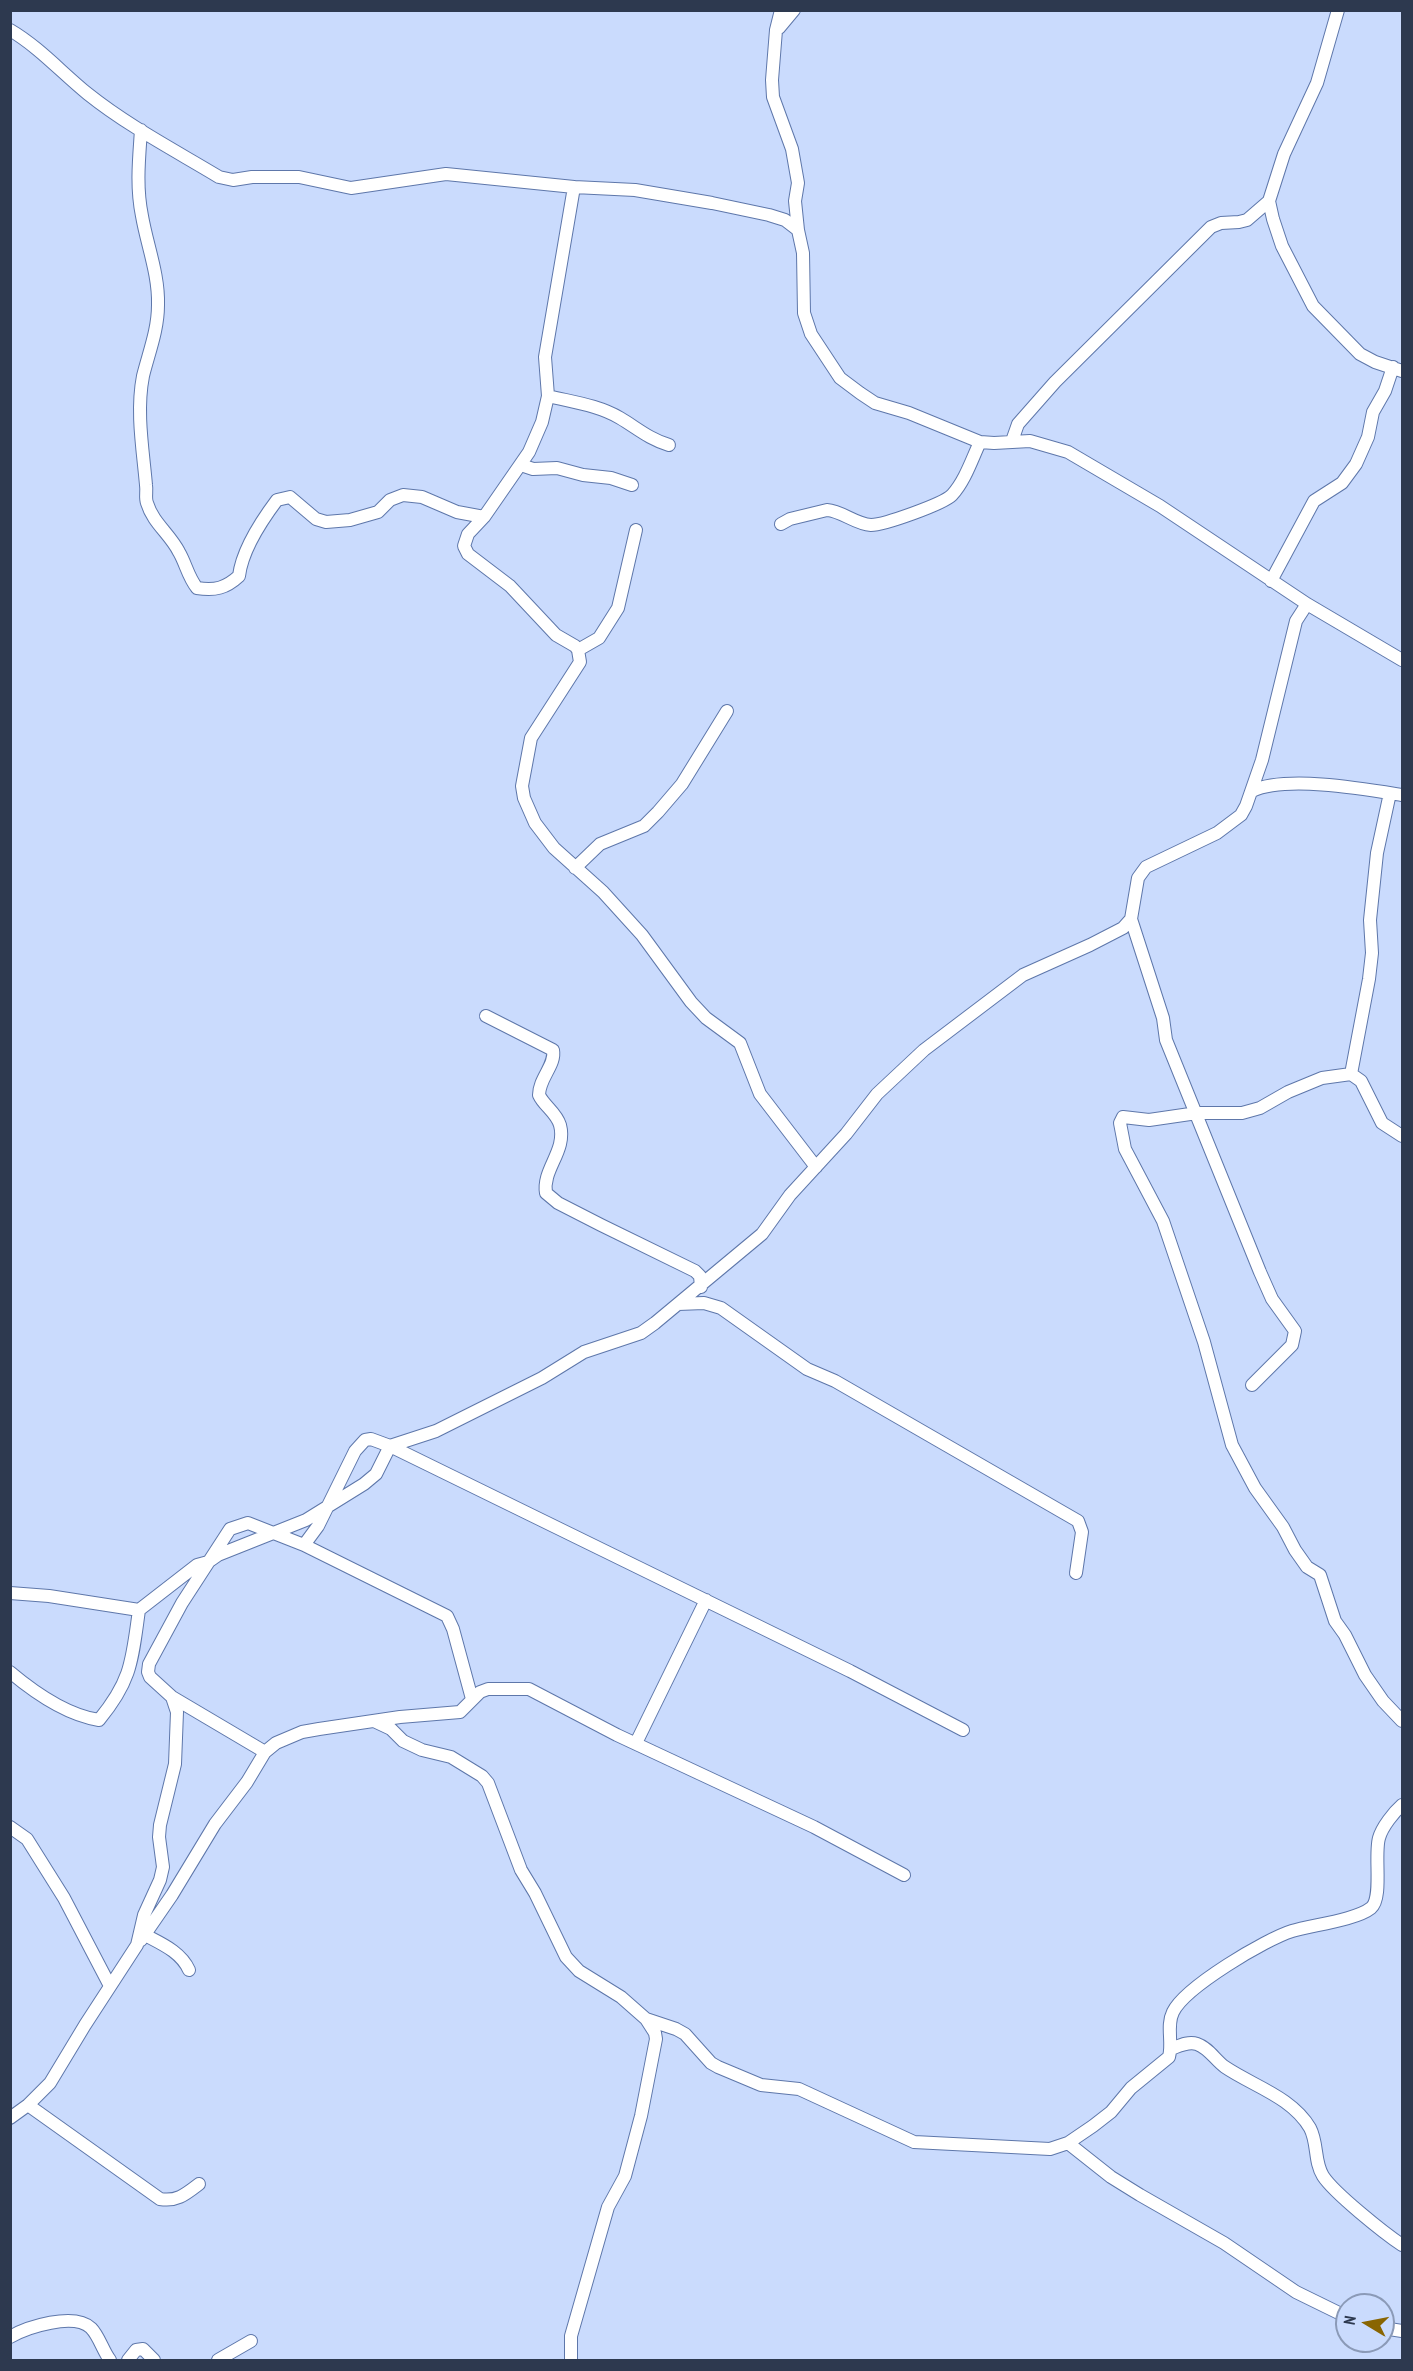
<!DOCTYPE html>
<style>
body{margin:0}
#map{position:relative;width:1413px;height:2371px;overflow:hidden;background:#cadbfd;font-family:"PT Sans Narrow",sans-serif}
canvas{display:block}
.frame{position:absolute;inset:0;border:12px solid #2d394f;pointer-events:none}
.north{position:absolute;left:1335px;top:2293px;width:60px;height:60px;box-sizing:border-box;background:#cadbfd;border:2px solid #8b9ab7;border-radius:50%;rotate:280deg;font-size:16px;font-weight:700;line-height:24px;text-align:center;color:#2d394f}
.north::after{content:'';display:block;margin:auto;width:21px;height:27px;background:#896502;clip-path:polygon(50% 0,100% 100%,50% 72%,0 100%)}
</style>
<div id="map">
<canvas width="1413" height="2371"></canvas>
<div class="frame"></div>
<div class="north">N</div>
</div>
<script>
const g = document.querySelector('canvas').getContext('2d');
g.lineJoin = 'round';
function strokePath(path, color, width, dash) { g.strokeStyle = color; g.lineWidth = width; g.lineCap = dash ? 'butt' : 'round'; g.setLineDash(dash || []); g.stroke(path); }
const minor = new Path2D(`
 M 781,10 L 776,30 L 772,80 L 773,97 L 792,149 L 798,183 L 795,201 L 798,230
 M 779,28 L 794,10
 M 10,30 C 39,47 62,73 88,94 C 128,126 176,151 219,177 L 233,180 L 252,177 L 299,177 L 351,188 L 446,174 L 574,187 L 635,190 L 712,203 L 769,215 L 785,220 L 798,230 L 803,253 L 804,313 L 811,334 L 840,378 L 860,393 L 875,403 L 909,413 L 980,442 L 994,443 L 1030,441 L 1068,452 L 1160,506 L 1307,604 L 1402,660
 M 141,130 C 139,159 136,187 142,216 C 147,245 159,275 158,305 C 158,330 149,352 143,376 C 136,412 143,450 146,485 C 147,491 145,498 147,503 C 153,523 170,534 179,552 C 186,564 188,577 197,588 C 215,591 226,588 239,576 C 242,551 262,520 277,500 L 290,497 L 316,519 L 326,522 L 350,520 L 378,512 L 390,500 L 403,495 L 422,497 L 457,512 L 484,517
 M 574,187 L 545,357 L 548,396 L 542,422 L 529,452 L 484,517 L 468,534 L 464,546 L 468,554 L 510,586 L 556,635 L 575,646 L 578,650 L 580,662 L 531,738 L 522,786 L 524,798 L 535,823 L 554,848 L 603,892 L 642,935 L 691,1002 L 706,1018 L 740,1043 L 760,1094 L 816,1167
 M 1269,201 L 1273,219 L 1282,246 L 1313,306 L 1360,354 L 1375,362 L 1402,371
 M 548,396 C 572,402 598,405 620,418 C 637,428 649,439 669,445
 M 1012,441 L 1018,424 L 1055,382 L 1211,227 L 1221,223 L 1239,222 L 1247,220 L 1269,201 L 1284,154 L 1317,83 L 1338,10
 M 521,465 L 533,469 L 557,468 L 583,475 L 611,478 L 632,485
 M 781,524 L 790,519 L 827,510 C 842,511 855,524 871,525 C 884,525 943,504 952,495 C 965,481 972,459 980,442
 M 1271,581 L 1314,501 L 1342,483 L 1356,464 L 1368,437 L 1373,412 L 1385,391 L 1393,367
 M 578,650 L 599,638 L 618,608 L 636,530
 M 1252,791 C 1286,775 1365,789 1402,795
 M 575,868 L 600,844 L 644,826 L 658,812 L 682,784 L 727,711
 M 1131,919 L 1163,1018 L 1166,1040 L 1260,1272 L 1272,1299 L 1295,1331 L 1292,1345 L 1252,1385
 M 486,1016 L 553,1050 C 556,1065 539,1078 539,1095 C 544,1106 556,1112 560,1125 C 567,1151 542,1169 546,1193 L 558,1203 L 601,1225 L 695,1271 L 700,1276 L 701,1287
 M 1351,1074 L 1369,979 L 1372,953 L 1370,920 L 1377,853 L 1390,793
 M 1402,1136 L 1382,1123 L 1361,1081 L 1351,1074 L 1322,1078 L 1288,1092 L 1260,1108 L 1242,1113 L 1197,1113 L 1149,1120 L 1123,1117 L 1120,1123 L 1125,1149 L 1163,1221 L 1204,1342 L 1232,1445 L 1255,1488 L 1283,1527 L 1295,1550 L 1307,1567 L 1320,1575 L 1335,1621 L 1345,1635 L 1365,1675 L 1383,1701 L 1402,1721
 M 678,1304 L 704,1303 L 721,1308 L 807,1369 L 835,1381 L 1078,1521 L 1082,1532 L 1076,1573
 M 304,1545 L 447,1616 L 453,1629 L 472,1699
 M 10,1593 L 49,1596 L 139,1610
 M 10,1672 C 35,1693 66,1715 99,1720 C 132,1680 132,1660 139,1610 L 197,1565 L 208,1562 L 218,1555 L 306,1520 L 364,1484 L 376,1474 L 390,1446 L 850,1671 L 963,1730
 M 172,1697 L 265,1752
 M 374,1721 L 391,1729 L 403,1741 L 422,1750 L 451,1757 L 482,1776 L 488,1783 L 521,1870 L 535,1893 L 566,1957 L 579,1971 L 621,1997 L 646,2019 L 676,2029 L 685,2034 L 711,2063 L 718,2067 L 761,2085 L 799,2089 L 914,2142 L 1050,2149 L 1068,2143 L 1093,2126 L 1111,2112 L 1131,2088 L 1169,2057 C 1173,2042 1166,2026 1173,2012 C 1185,1987 1266,1939 1292,1931 C 1312,1925 1356,1920 1371,1908 C 1383,1898 1374,1855 1379,1838 C 1382,1827 1394,1812 1402,1805
 M 636,1743 L 706,1600
 M 10,1827 L 27,1839 L 64,1898 L 110,1986
 M 145,1935 C 162,1944 181,1952 189,1970
 M 141,1940 L 172,1895 L 215,1824 L 247,1782 L 265,1752 L 276,1743 L 302,1732 L 319,1729 L 400,1717 L 460,1712 L 480,1692 L 488,1689 L 529,1689 L 617,1735 L 814,1827 L 904,1875
 M 1171,2049 C 1179,2046 1188,2041 1197,2044 C 1209,2048 1215,2060 1225,2067 C 1253,2086 1292,2097 1310,2128 C 1318,2143 1314,2162 1323,2176 C 1334,2193 1384,2233 1402,2245
 M 28,2105 L 160,2199 C 177,2202 186,2194 199,2184
 M 10,2118 L 28,2105 L 50,2083 L 85,2025 L 137,1945 L 144,1915 L 160,1880 L 163,1867 L 159,1837 L 160,1825 L 175,1764 L 177,1712 L 172,1697 L 150,1677 L 148,1672 L 149,1664 L 182,1603 L 230,1529 L 248,1523 L 304,1545 L 318,1526 L 355,1451 L 365,1440 L 371,1439 L 390,1446 L 436,1431 L 542,1378 L 584,1352 L 641,1333 L 655,1323 L 762,1234 L 790,1195 L 846,1134 L 877,1094 L 924,1050 L 1023,975 L 1090,945 L 1123,928 L 1131,919 L 1138,878 L 1146,867 L 1217,833 L 1241,815 L 1246,806 L 1262,760 L 1296,621 L 1307,604
 M 1068,2143 L 1111,2177 L 1140,2195 L 1224,2243 L 1296,2292 L 1347,2317
 M 1383,2328 L 1402,2331
 M 10,2337 C 27,2327 74,2312 91,2328 C 99,2336 103,2351 110,2360
 M 128,2360 L 136,2350 L 143,2349 L 154,2360
 M 218,2360 L 251,2341
 M 571,2360 L 571,2336 L 608,2207 L 625,2176 L 641,2116 L 656,2039 L 655,2033 L 646,2019`);
strokePath(minor, '#5e77aa', 14);
strokePath(minor, '#fff', 12);
</script>
